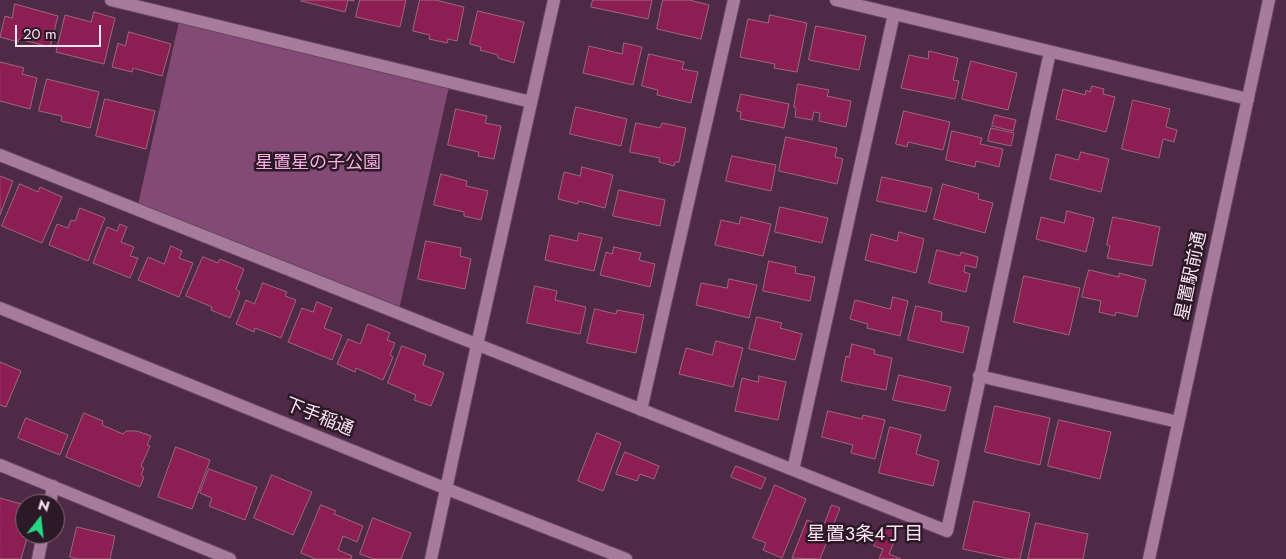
<!DOCTYPE html>
<meta charset="utf-8">
<style>
body{margin:0}
#map{position:relative;width:1286px;height:559px;overflow:hidden;background:#4f2a46;font-family:Jost,sans-serif}
canvas{display:block}
.north{position:absolute;left:15px;top:494px;width:50px;height:50px;box-sizing:border-box;background:#2b1a26;border:1px solid #7f6b79;border-radius:50%;rotate:16deg;font-size:14px;font-weight:700;line-height:20px;text-align:center;color:#fde4f5}
.north::after{content:'';display:block;margin:auto;width:18px;height:22px;background:#25d886;clip-path:polygon(50% 0,100% 100%,50% 72%,0 100%)}
.scale{position:absolute;left:15px;top:25px;width:86px;height:22px;box-sizing:border-box;border:2px solid #fde4f5;border-top:0;padding-left:6px;font-size:15px;line-height:18px;white-space:nowrap;color:#fde4f5;-webkit-text-stroke:4px #2b1a26;paint-order:stroke}
</style>
<div id="map">
<canvas width="1286" height="559"></canvas>
<div class="north">N</div>
<div class="scale">20 m</div>
</div>
<script>
const g = document.querySelector('canvas').getContext('2d');
g.lineJoin = 'round';
function fillPath(path, color) { g.fillStyle = color; g.fill(path, 'evenodd'); }
function strokePath(path, color, width, dash) { g.strokeStyle = color; g.lineWidth = width; g.lineCap = dash ? 'butt' : 'round'; g.setLineDash(dash || []); g.stroke(path); }
function write(font, color, halo, rows, align = 'center') {
  g.font = font + ' Jost,"Noto Sans JP",sans-serif'; g.lineWidth = 5; g.setLineDash([]); g.textBaseline = 'middle'; g.strokeStyle = halo; g.fillStyle = color; for (const [text, x, y, turn = 0] of rows) {
    g.save(); g.translate(x, y); g.rotate((+turn || 0) * Math.PI / 180); g.textAlign = isNaN(turn) ? turn : align; if (halo) g.strokeText(text, 0, 0); g.fillText(text, 0, 0); g.restore();
  }
}
fillPath(new Path2D(`
 M 180,17 L 450,82 L 398,314 L 137,209 Z`), '#824a75');
const building = new Path2D(`
 M 302,0 L 354,0 L 354,1 L 348,0 L 345,12 L 301,1 Z
 M 360,0 L 406,0 L 400,27 L 356,17 Z
 M 420,0 L 435,0 L 464,7 L 457,41 L 448,39 L 447,43 L 429,39 L 430,35 L 413,31 Z
 M 593,0 L 652,0 L 648,19 L 591,7 Z
 M 663,0 L 689,0 L 709,5 L 701,39 L 657,29 Z
 M 15,4 L 58,16 L 50,47 L 19,39 L 18,42 L 0,37 L 5,16 L 12,18 Z
 M 478,11 L 524,22 L 514,63 L 498,58 L 498,55 L 480,50 L 481,47 L 470,44 Z
 M 94,12 L 115,18 L 104,64 L 56,52 L 65,15 L 91,22 Z
 M 770,15 L 807,23 L 797,72 L 774,68 L 775,64 L 740,57 L 748,19 L 768,23 Z
 M 816,26 L 866,36 L 859,70 L 809,60 Z
 M 129,32 L 171,44 L 162,76 L 133,68 L 132,72 L 112,67 L 118,43 L 125,46 Z
 M 624,43 L 642,47 L 633,85 L 583,73 L 589,46 L 622,54 Z
 M 929,51 L 958,58 L 953,80 L 959,81 L 955,99 L 901,88 L 909,55 L 928,59 Z
 M 649,54 L 684,62 L 682,69 L 698,72 L 691,103 L 657,95 L 658,90 L 642,86 Z
 M 971,61 L 1017,73 L 1008,110 L 962,99 Z
 M 0,62 L 24,68 L 22,74 L 37,78 L 30,109 L 0,101 Z
 M 47,79 L 99,92 L 90,128 L 61,121 L 62,116 L 39,111 Z
 M 798,84 L 829,90 L 827,96 L 851,101 L 846,127 L 819,121 L 820,113 L 814,112 L 812,120 L 795,117 L 796,108 L 794,107 Z
 M 1092,86 L 1104,89 L 1103,94 L 1115,97 L 1106,132 L 1056,119 L 1063,89 L 1085,95 L 1086,90 L 1090,92 Z
 M 741,94 L 789,104 L 784,128 L 740,119 L 741,112 L 737,111 Z
 M 105,99 L 155,111 L 146,149 L 96,136 Z
 M 1133,100 L 1170,109 L 1166,127 L 1177,130 L 1174,142 L 1163,139 L 1159,158 L 1122,149 Z
 M 576,107 L 627,119 L 621,146 L 570,134 Z
 M 456,109 L 487,116 L 485,123 L 501,126 L 494,159 L 478,156 L 479,152 L 448,145 Z
 M 904,111 L 950,122 L 943,150 L 908,142 L 907,147 L 896,144 Z
 M 995,115 L 1016,120 L 1013,131 L 992,126 Z
 M 636,123 L 660,128 L 662,123 L 686,128 L 679,162 L 675,162 L 674,166 L 659,162 L 660,158 L 630,152 Z
 M 991,128 L 1014,133 L 1011,146 L 988,141 Z
 M 952,131 L 982,138 L 980,144 L 1003,149 L 999,167 L 976,161 L 975,167 L 946,160 Z
 M 786,137 L 837,148 L 835,157 L 843,159 L 837,184 L 779,171 Z
 M 1081,152 L 1109,159 L 1101,192 L 1050,179 L 1056,154 L 1078,160 Z
 M 732,156 L 776,165 L 771,191 L 726,181 Z
 M 582,167 L 613,175 L 605,208 L 578,201 L 578,204 L 558,199 L 564,172 L 580,176 Z
 M 441,174 L 467,181 L 466,186 L 488,191 L 481,220 L 464,216 L 464,212 L 434,205 Z
 M 0,176 L 13,181 L 0,215 Z
 M 882,177 L 932,188 L 926,212 L 877,201 Z
 M 20,184 L 38,192 L 40,187 L 62,197 L 42,243 L 2,226 Z
 M 943,184 L 979,194 L 978,199 L 993,203 L 985,233 L 934,219 Z
 M 619,190 L 665,200 L 660,226 L 613,216 Z
 M 780,207 L 828,218 L 822,243 L 775,232 Z
 M 80,208 L 105,218 L 88,261 L 49,245 L 57,224 L 68,228 L 71,220 L 75,221 Z
 M 1067,211 L 1094,218 L 1086,252 L 1036,239 L 1041,217 L 1064,223 Z
 M 741,217 L 771,224 L 763,256 L 715,245 L 721,220 L 739,224 Z
 M 1113,217 L 1160,227 L 1152,266 L 1107,258 L 1110,246 L 1107,245 Z
 M 120,224 L 127,227 L 121,242 L 134,247 L 130,256 L 138,258 L 130,278 L 93,263 L 107,227 L 117,231 Z
 M 899,232 L 924,239 L 916,273 L 865,260 L 871,234 L 897,241 Z
 M 579,233 L 602,238 L 594,271 L 545,260 L 550,235 L 577,241 Z
 M 426,241 L 461,248 L 460,256 L 471,259 L 465,289 L 418,279 Z
 M 171,246 L 182,251 L 179,258 L 193,263 L 179,297 L 138,280 L 148,257 L 164,264 Z
 M 614,247 L 641,253 L 639,260 L 655,264 L 650,287 L 600,275 L 606,252 L 612,254 Z
 M 937,250 L 960,256 L 961,252 L 978,257 L 976,268 L 965,265 L 964,272 L 970,274 L 966,292 L 929,283 Z
 M 203,257 L 218,263 L 220,259 L 244,269 L 236,289 L 240,292 L 230,318 L 211,310 L 212,307 L 186,296 Z
 M 769,261 L 796,267 L 795,273 L 815,277 L 810,301 L 763,291 Z
 M 1089,270 L 1119,277 L 1119,273 L 1146,280 L 1137,317 L 1116,312 L 1115,316 L 1099,312 L 1101,301 L 1082,297 Z
 M 1024,276 L 1080,288 L 1069,335 L 1014,322 Z
 M 729,279 L 757,285 L 749,318 L 696,305 L 701,283 L 727,288 Z
 M 263,283 L 287,292 L 285,296 L 296,300 L 281,338 L 255,328 L 254,332 L 236,324 L 246,300 L 254,304 Z
 M 535,286 L 557,291 L 555,300 L 586,307 L 580,334 L 527,323 Z
 M 893,297 L 908,301 L 900,336 L 867,328 L 868,324 L 850,319 L 855,300 L 890,309 Z
 M 317,302 L 332,308 L 324,328 L 342,335 L 332,360 L 288,342 L 302,308 L 313,312 Z
 M 916,306 L 942,312 L 941,321 L 969,327 L 963,353 L 908,340 Z
 M 595,309 L 616,314 L 617,310 L 644,315 L 636,353 L 587,343 Z
 M 757,317 L 782,323 L 780,328 L 802,334 L 795,360 L 749,349 Z
 M 368,324 L 390,333 L 387,340 L 395,343 L 390,355 L 393,357 L 383,380 L 356,368 L 355,372 L 337,364 L 348,339 L 360,344 Z
 M 716,341 L 743,348 L 733,387 L 679,374 L 686,348 L 712,355 Z
 M 852,344 L 875,350 L 874,354 L 892,358 L 886,390 L 841,381 L 846,356 L 849,357 Z
 M 402,346 L 426,355 L 423,365 L 444,373 L 431,406 L 414,400 L 416,395 L 388,383 Z
 M 0,362 L 21,371 L 6,407 L 0,405 Z
 M 899,375 L 951,387 L 945,411 L 893,400 Z
 M 759,376 L 786,382 L 778,420 L 735,411 L 742,378 L 758,382 Z
 M 995,406 L 1050,418 L 1040,465 L 985,452 Z
 M 828,411 L 862,419 L 863,415 L 885,420 L 875,459 L 851,453 L 853,445 L 822,437 Z
 M 84,413 L 103,421 L 102,425 L 123,434 L 126,431 L 137,431 L 151,436 L 147,445 L 150,446 L 141,466 L 144,468 L 141,475 L 144,477 L 140,487 L 66,457 Z
 M 26,418 L 68,435 L 60,455 L 18,438 Z
 M 1059,420 L 1111,432 L 1100,479 L 1048,466 Z
 M 890,427 L 921,435 L 916,454 L 939,461 L 933,486 L 879,473 Z
 M 597,433 L 621,443 L 603,491 L 578,481 Z
 M 176,447 L 210,460 L 192,509 L 158,497 Z
 M 625,452 L 659,466 L 654,479 L 640,474 L 637,481 L 616,474 Z
 M 736,466 L 766,478 L 761,489 L 731,477 Z
 M 209,469 L 257,487 L 245,520 L 209,506 L 212,498 L 200,493 Z
 M 272,475 L 312,492 L 293,535 L 254,518 Z
 M 775,485 L 806,499 L 782,558 L 763,550 L 766,543 L 753,538 Z
 M 0,498 L 25,505 L 24,528 L 25,534 L 28,534 L 21,559 L 0,559 Z
 M 974,501 L 1030,513 L 1020,559 L 1010,559 L 963,549 Z
 M 321,505 L 336,511 L 334,514 L 363,526 L 357,542 L 343,536 L 338,550 L 352,556 L 351,559 L 316,559 L 301,553 Z
 M 832,505 L 840,508 L 820,559 L 792,558 L 807,520 L 823,526 Z
 M 373,518 L 411,533 L 401,559 L 374,559 L 360,554 Z
 M 1036,523 L 1088,534 L 1083,559 L 1028,559 Z
 M 882,526 L 898,532 L 889,554 L 901,559 L 879,559 L 883,549 L 874,546 Z
 M 77,527 L 115,536 L 110,559 L 78,559 L 70,557 Z`);
fillPath(building, '#8c1e53');
strokePath(building, '#9b687b', 1);
const street = new Path2D(`
 M 111,0 L 531,102
 M 836,0 L 1248,99
 M 0,155 L 947,531 L 1050,52
 M 979,376 L 1178,422
 M 641,410 L 734,0
 M 0,465 L 230,559
 M 793,470 L 894,14
 M 50,504 L 53,486
 M 38,559 L 43,534
 M 431,559 L 477,345 L 554,0`);
const secondary = new Path2D(`
 M 0,308 L 447,489 L 626,559
 M 1149,559 L 1269,0`);
strokePath(street, '#684760', 14);
strokePath(secondary, '#684760', 14);
strokePath(street, '#a67b9b', 12);
strokePath(secondary, '#a67b9b', 12);
write('18px', '#f6ade3', '#2b1a26', [
 ["星置星の子公園",318,164]
]);
write('18px', '#fde4f5', '#2b1a26', [
 ["星置駅前通",1192,276,-78],
 ["下手稲通",319,418,22]
]);
write('19px', '#fde4f5', '#2b1a26', [
 ["星置3条4丁目",865,535]
]);
</script>
